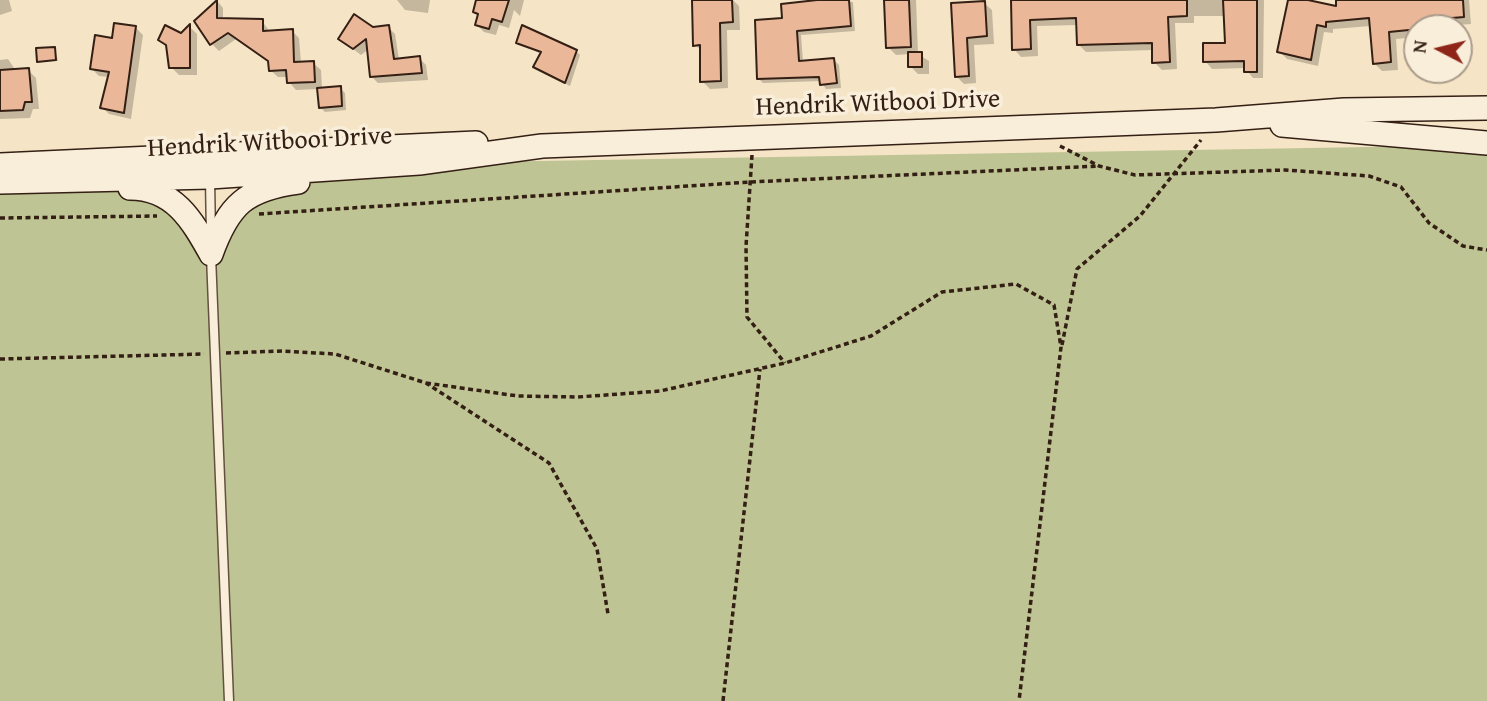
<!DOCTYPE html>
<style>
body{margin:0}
#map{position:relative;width:1487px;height:701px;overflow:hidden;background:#f5e5c6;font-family:"Gentium Book Plus",serif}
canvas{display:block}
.north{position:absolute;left:1403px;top:14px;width:70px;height:70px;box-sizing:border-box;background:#f8eeda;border:2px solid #aa9b8b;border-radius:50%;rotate:277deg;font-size:19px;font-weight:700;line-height:28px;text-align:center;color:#341f14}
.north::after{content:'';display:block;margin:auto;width:24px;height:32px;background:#8f2418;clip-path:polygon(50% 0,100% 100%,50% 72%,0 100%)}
</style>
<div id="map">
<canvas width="1487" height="701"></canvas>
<div class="north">N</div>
</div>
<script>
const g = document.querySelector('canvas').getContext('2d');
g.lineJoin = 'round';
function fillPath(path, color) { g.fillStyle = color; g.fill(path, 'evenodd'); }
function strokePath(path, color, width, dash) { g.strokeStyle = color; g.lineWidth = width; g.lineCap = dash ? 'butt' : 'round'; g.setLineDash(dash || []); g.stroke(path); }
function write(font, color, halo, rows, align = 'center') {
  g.font = font + ' "Gentium Book Plus",serif'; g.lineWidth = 7; g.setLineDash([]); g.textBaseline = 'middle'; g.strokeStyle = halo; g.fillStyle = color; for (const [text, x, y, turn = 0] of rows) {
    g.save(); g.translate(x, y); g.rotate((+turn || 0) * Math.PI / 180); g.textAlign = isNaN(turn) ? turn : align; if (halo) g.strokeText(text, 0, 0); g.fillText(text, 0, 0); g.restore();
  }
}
fillPath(new Path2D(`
 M 1487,145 L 1487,701 L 0,701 L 0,182 L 143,188 L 218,234 L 280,184 L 419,163 Z`), '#bec493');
fillPath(new Path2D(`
 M 0,0 L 9,0 L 12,11 L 0,15 Z
 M 397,0 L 430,0 L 428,13 L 405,10 Z
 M 478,0 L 524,0 L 520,16 L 514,10 L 509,28 L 499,25 L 496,35 L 484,32 L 477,25 L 479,16 L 475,12 Z
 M 694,0 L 733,0 L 739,6 L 740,30 L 727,30 L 728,88 L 710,89 L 702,81 L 702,51 L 695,45 Z
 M 825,0 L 853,2 L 855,31 L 801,35 L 803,62 L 834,60 L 839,65 L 841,88 L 826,89 L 821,81 L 763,83 L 758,78 L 784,20 Z
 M 886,0 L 916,0 L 918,54 L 929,61 L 929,74 L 918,74 L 910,66 L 910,54 L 896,55 L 888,47 Z
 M 1013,0 L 1264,0 L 1263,78 L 1253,78 L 1245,68 L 1212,69 L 1205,61 L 1227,44 L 1226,16 L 1194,16 L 1194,23 L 1175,23 L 1177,69 L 1162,70 L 1154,62 L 1154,50 L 1086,52 L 1078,44 L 1078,25 L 1037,26 L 1038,56 L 1021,57 L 1014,49 Z
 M 1290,0 L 1338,8 L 1337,0 L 1469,0 L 1471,24 L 1417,28 L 1417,37 L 1396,39 L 1398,70 L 1382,71 L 1374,63 L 1371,26 L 1333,29 L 1333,33 L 1324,32 L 1318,66 L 1287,59 L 1279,51 Z
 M 217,1 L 223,8 L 223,20 L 262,21 L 270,32 L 292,31 L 299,38 L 301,63 L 313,63 L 321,70 L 322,89 L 340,88 L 345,93 L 346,110 L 325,112 L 320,107 L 319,89 L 296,90 L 289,82 L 289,77 L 278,77 L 270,70 L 270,63 L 236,39 L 219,51 L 212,44 Z
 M 984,3 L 992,10 L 994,44 L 974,45 L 976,83 L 964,84 L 956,76 L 952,4 Z
 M 190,27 L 197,34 L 197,75 L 179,75 L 171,67 L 167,47 L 160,40 L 181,35 Z
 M 388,27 L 395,34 L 399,60 L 419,58 L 426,65 L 428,80 L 378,83 L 371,76 L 369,49 L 361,55 L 340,39 Z
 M 136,28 L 143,35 L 131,119 L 109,114 L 102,107 L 109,77 L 99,76 L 92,69 L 113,40 Z
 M 518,43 L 576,51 L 580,55 L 570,86 L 540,71 L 535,67 L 542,54 Z
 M 55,49 L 58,61 L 39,61 Z
 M 8,59 L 16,71 L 28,70 L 36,78 L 39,109 L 33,109 L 30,118 L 0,119 L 0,60 Z`), '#0003');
const building = new Path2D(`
 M 217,0 L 217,18 L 263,19 L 263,31 L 293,29 L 294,62 L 314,61 L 315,82 L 287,83 L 286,70 L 269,71 L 268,61 L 228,33 L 210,45 L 194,21 Z
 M 476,0 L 509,0 L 502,22 L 492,19 L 489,29 L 475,25 L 478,14 L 473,12 Z
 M 692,0 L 732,0 L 733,22 L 720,23 L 721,81 L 700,82 L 700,45 L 693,46 Z
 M 817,0 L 849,0 L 851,26 L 797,31 L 799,61 L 834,58 L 837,83 L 820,85 L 819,77 L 757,79 L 755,20 L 782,18 L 781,4 Z
 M 884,0 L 909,0 L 911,47 L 886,48 Z
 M 1011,0 L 1187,0 L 1187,16 L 1168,17 L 1170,62 L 1152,63 L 1152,43 L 1077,45 L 1076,18 L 1030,20 L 1031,49 L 1012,50 Z
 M 1223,0 L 1257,0 L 1257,72 L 1244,72 L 1244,61 L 1203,62 L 1203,43 L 1225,43 Z
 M 1288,0 L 1308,0 L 1336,6 L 1336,0 L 1463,0 L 1464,17 L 1428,20 L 1429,28 L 1389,32 L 1391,62 L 1373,64 L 1369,18 L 1326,22 L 1326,27 L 1317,25 L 1311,60 L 1277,52 Z
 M 985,1 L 987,36 L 967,38 L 969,76 L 955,77 L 951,3 Z
 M 354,14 L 373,27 L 389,25 L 394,59 L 420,56 L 422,73 L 370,77 L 366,39 L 353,49 L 338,39 Z
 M 114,23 L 136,26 L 124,113 L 100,108 L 109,72 L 90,69 L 95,35 L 112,38 Z
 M 190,24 L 190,68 L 169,68 L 166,45 L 158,40 L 165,25 L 181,33 Z
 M 522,25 L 577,50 L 565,83 L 533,67 L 541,52 L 516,43 Z
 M 55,47 L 56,60 L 37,62 L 36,48 Z
 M 908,52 L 922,52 L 922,67 L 908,67 Z
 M 29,68 L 32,102 L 25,102 L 23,110 L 0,111 L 0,70 Z
 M 341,86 L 342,106 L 319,108 L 317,88 Z`);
fillPath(building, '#eab798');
strokePath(building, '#341f14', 2);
const service = new Path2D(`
 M 210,179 L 211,236
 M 211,256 L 229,701`);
const secondary = new Path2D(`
 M 1282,125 L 1487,143
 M 0,165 L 476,143
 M 0,182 L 210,177 L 419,163 L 542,146 L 1216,120 L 1344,110 L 1487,108
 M 130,188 C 174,188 192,220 211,254
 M 211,254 C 229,204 246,189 298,182`);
strokePath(service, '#645040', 11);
strokePath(secondary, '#341f14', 26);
strokePath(new Path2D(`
 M 1060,146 L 1099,166 L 1135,175 L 1285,170 L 1369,176 L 1401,187 L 1429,223 L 1463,246 L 1487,250
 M 752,155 L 746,246 L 747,317 L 785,363
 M 259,214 L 750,182 L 1099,166
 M 0,218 L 157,216
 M 1062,345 L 1077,269 L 1140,216 L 1201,140
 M 226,353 L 282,351 L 335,354 L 426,383 L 549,463 L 597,549 L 608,614
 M 0,359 L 204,354
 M 426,383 L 518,396 L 578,397 L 660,391 L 785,363 L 871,336 L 942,292 L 1016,284 L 1054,305 L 1061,347 L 1019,701
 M 723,701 L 760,369`), '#341f14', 3.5, [5, 3.5]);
strokePath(service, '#f8eeda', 8);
strokePath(secondary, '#f8eeda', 23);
write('26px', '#341f14', '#f8eeda', [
 ["Hendrik Witbooi Drive",878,104,-2],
 ["Hendrik Witbooi Drive",270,143,-3]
]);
</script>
